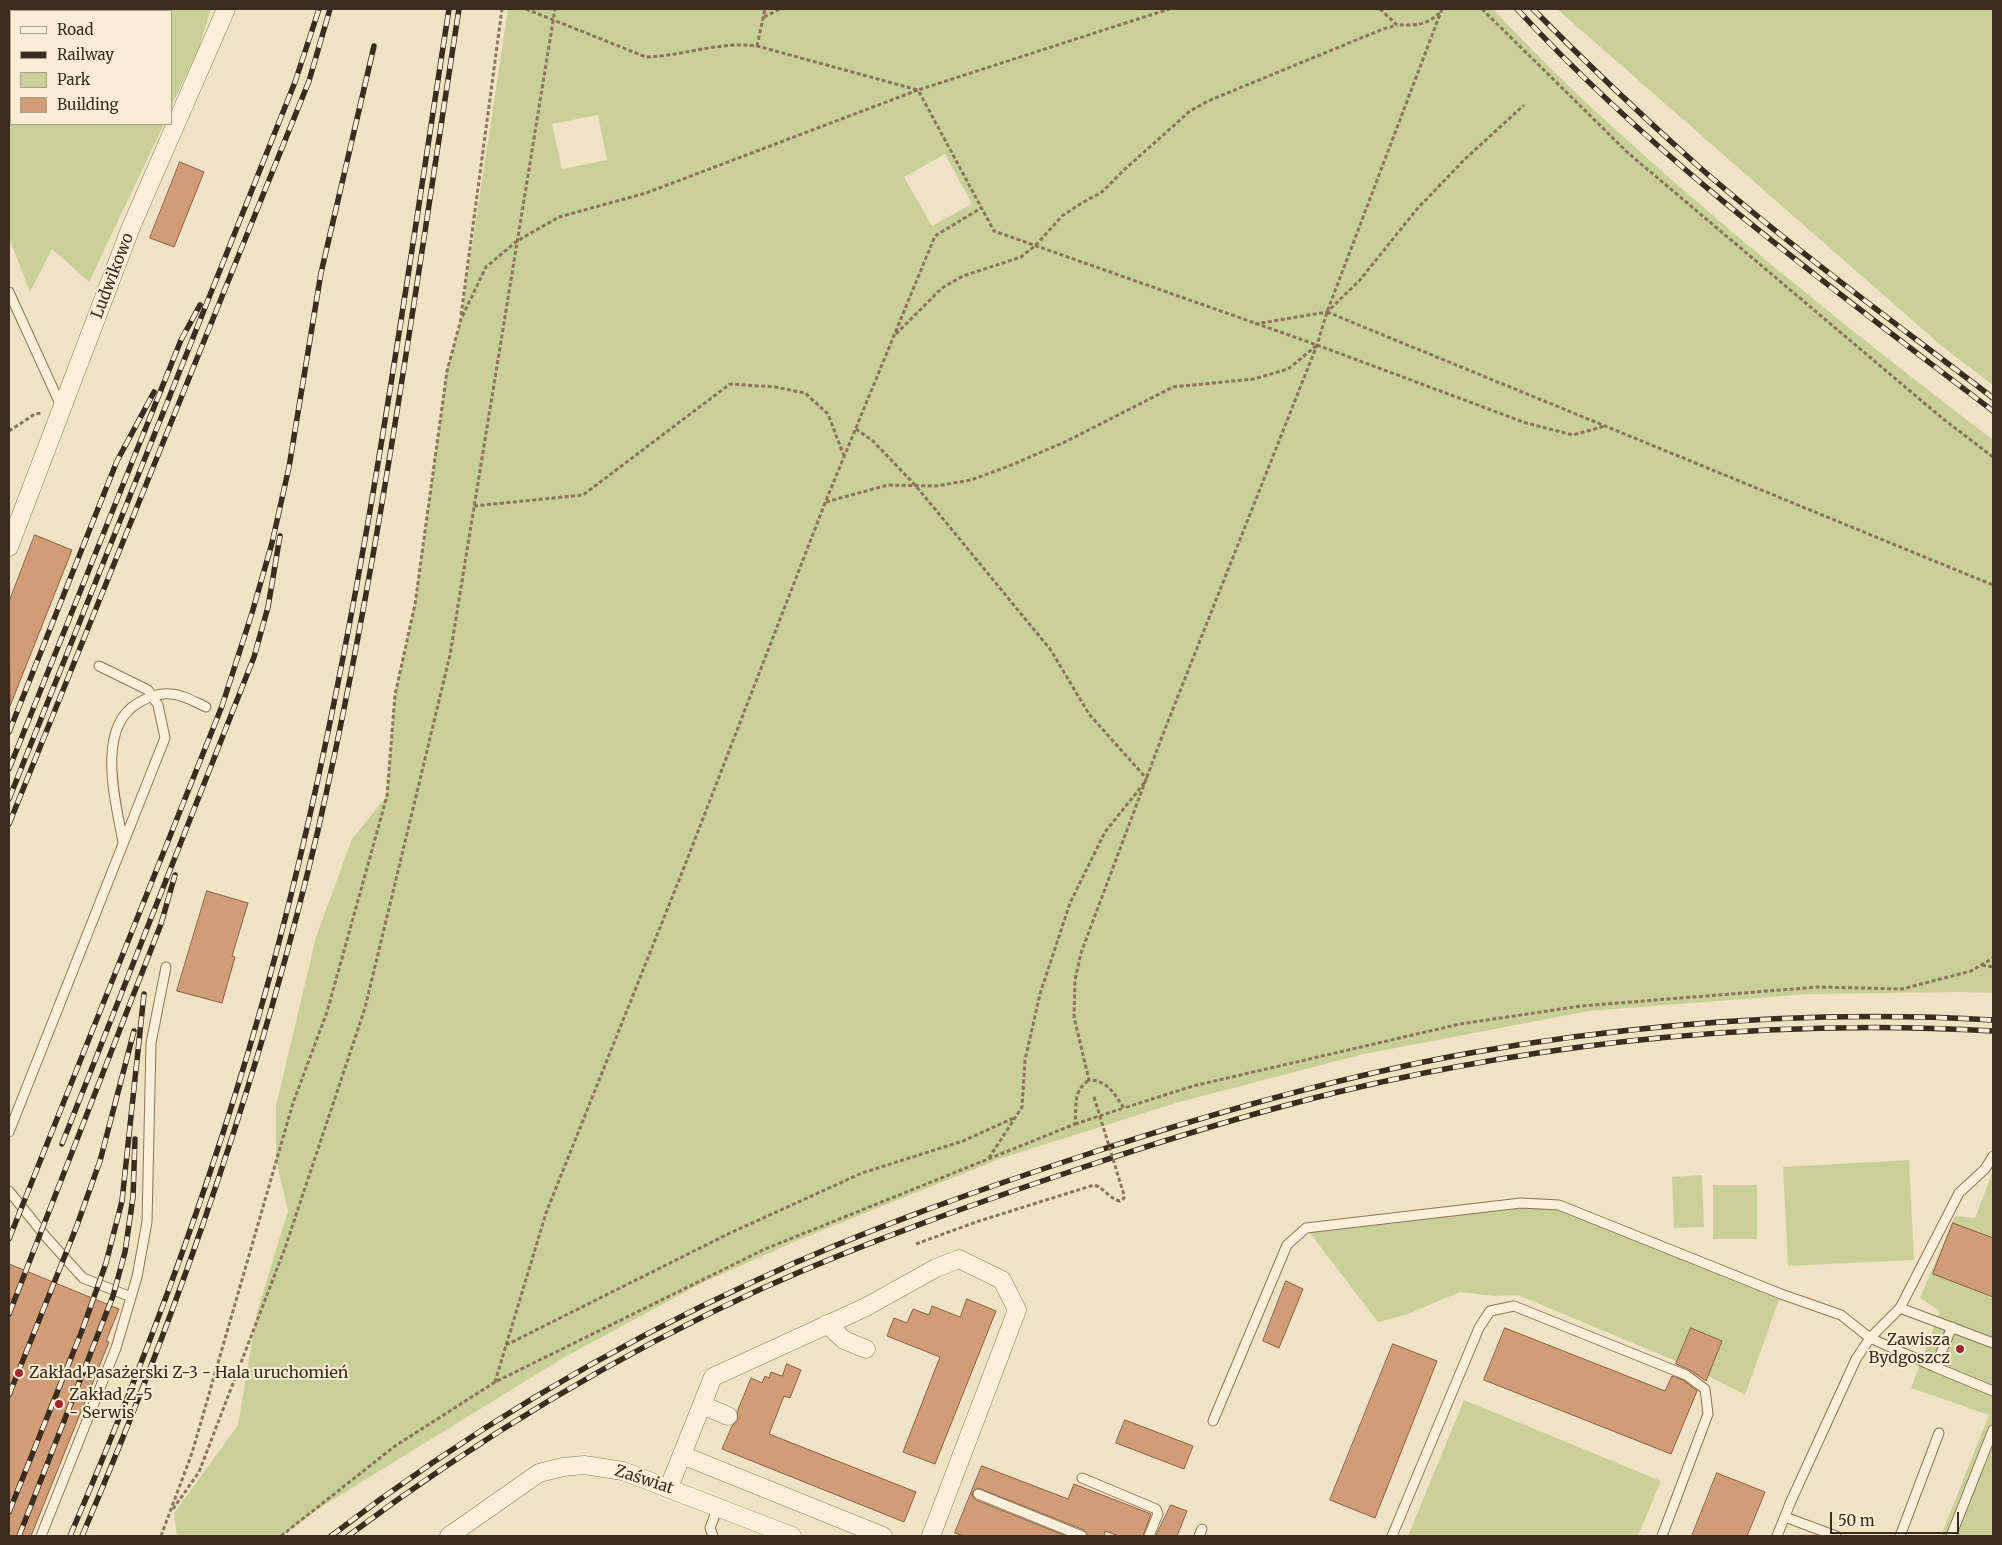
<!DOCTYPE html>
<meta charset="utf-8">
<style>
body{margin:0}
#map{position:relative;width:2002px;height:1545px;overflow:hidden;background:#f0e3c5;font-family:Merriweather,serif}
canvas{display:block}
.frame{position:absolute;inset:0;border:10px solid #3b2c1e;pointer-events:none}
.legend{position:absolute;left:10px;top:10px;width:162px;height:115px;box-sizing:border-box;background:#f7edd5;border:1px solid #aca08c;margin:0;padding:6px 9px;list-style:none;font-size:15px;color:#3b2c1e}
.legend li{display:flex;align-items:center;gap:10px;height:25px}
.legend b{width:25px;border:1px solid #aca08c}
.scale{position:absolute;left:1830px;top:1512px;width:129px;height:22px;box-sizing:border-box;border:2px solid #3b2c1e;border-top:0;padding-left:6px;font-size:15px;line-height:18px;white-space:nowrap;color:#3b2c1e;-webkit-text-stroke:4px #f7edd5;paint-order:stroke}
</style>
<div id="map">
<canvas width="2002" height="1545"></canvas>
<div class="frame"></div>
<ul class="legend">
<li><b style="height:6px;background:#faf0d9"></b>Road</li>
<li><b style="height:6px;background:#3b2c1e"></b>Railway</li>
<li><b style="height:14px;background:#c9cf98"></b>Park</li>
<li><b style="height:14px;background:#d09d79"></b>Building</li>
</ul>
<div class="scale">50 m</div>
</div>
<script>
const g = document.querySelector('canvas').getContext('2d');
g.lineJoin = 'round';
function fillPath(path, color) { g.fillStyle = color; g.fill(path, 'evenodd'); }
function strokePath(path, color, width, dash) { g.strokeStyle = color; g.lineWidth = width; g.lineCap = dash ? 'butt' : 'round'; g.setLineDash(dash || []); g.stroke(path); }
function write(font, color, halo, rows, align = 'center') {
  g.font = font + ' Merriweather,serif'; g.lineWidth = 4; g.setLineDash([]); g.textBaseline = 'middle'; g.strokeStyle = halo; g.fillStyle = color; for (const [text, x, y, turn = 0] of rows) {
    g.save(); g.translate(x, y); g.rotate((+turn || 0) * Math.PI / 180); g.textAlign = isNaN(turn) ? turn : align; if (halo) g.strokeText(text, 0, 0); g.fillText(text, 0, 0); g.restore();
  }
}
fillPath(new Path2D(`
 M 9,9 L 211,9 L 198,50 L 171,107 L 171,11 L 11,11 L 11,124 L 164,124 L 89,282 L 52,249 L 30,292 L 9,238 Z
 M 508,9 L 1493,9 C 1558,79 1629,143 1702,206 C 1796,287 1894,364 1993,440 L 1993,993 L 1961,992 L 1809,994 L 1589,1011 L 1364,1054 L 1179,1102 L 1002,1158 L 796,1241 L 702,1283 L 563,1358 L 321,1507 L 282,1536 L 177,1536 L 174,1513 L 238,1425 L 257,1312 L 288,1211 L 276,1159 L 276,1106 L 316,937 L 352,839 L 387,796 L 395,695 L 415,604 L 447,371 L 461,319 ZM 598,115 L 607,160 L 562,169 L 552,124 ZM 945,154 L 972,204 L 932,226 L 904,177 Z
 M 1557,9 L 1993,9 L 1993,385 L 1944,348 Z
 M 1909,1160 L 1914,1260 L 1788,1266 L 1783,1167 Z
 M 1993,1171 L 1993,1536 L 1941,1536 L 1989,1415 L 1911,1388 L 1940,1311 L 1920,1298 L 1955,1216 L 1975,1218 Z
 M 1702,1175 L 1704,1227 L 1674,1228 L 1672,1177 Z
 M 1713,1185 L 1757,1185 L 1757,1239 L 1713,1239 Z
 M 1521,1203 L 1559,1205 L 1781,1294 L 1745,1395 L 1695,1369 L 1518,1295 L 1495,1296 L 1460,1292 L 1405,1315 L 1378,1322 L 1306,1228 Z
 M 1464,1400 L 1661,1481 L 1638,1536 L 1408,1536 Z`), '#c9cf98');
const building = new Path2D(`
 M 180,162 L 204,172 L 174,247 L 150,238 Z
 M 35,535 L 72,550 L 10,706 L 9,602 Z
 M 207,891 L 248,903 L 232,956 L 235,957 L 222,1003 L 177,991 Z
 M 1953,1223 L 1993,1238 L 1993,1297 L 1933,1274 Z
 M 9,1264 L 119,1309 L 106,1341 L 109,1342 L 31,1536 L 9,1536 Z
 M 1286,1281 L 1303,1289 L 1279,1348 L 1263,1341 Z
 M 967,1299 L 996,1311 L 935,1464 L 903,1452 L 940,1357 L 887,1336 L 894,1318 L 907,1323 L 913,1309 L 929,1315 L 932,1306 L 960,1317 Z
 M 1505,1328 L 1665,1391 L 1672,1376 L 1683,1380 L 1697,1391 L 1671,1454 L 1484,1380 Z
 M 1691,1328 L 1722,1341 L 1706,1381 L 1690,1370 L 1676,1364 Z
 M 1393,1344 L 1437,1361 L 1375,1518 L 1330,1500 Z
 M 787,1364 L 801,1370 L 790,1398 L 784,1396 L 769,1434 L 916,1492 L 904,1522 L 722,1449 L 732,1426 L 738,1420 L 737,1412 L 751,1378 L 762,1383 L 765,1376 L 769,1378 L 771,1372 L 782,1376 Z
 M 1125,1420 L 1193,1446 L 1184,1469 L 1116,1443 Z
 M 982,1466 L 1068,1499 L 1074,1484 L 1151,1514 L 1143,1536 L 1119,1536 L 1105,1531 L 1104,1536 L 1088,1536 L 1084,1530 L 978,1488 L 972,1492 L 973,1497 L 976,1500 L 1066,1536 L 963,1536 L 955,1533 Z
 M 1717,1473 L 1765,1492 L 1747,1536 L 1692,1536 Z
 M 1171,1505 L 1187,1511 L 1177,1536 L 1156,1536 Z`);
fillPath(building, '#d09d79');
strokePath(building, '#8c5d3f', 1);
const service = new Path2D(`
 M 9,292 L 61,406
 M 123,842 C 116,803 95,728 138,703 C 149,697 158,693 170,694 C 182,694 195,702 206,707
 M 9,1132 L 165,738 L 158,705 L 148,690 L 99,666
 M 9,1191 L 46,1237 L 83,1278 L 131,1297
 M 1900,1308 L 1959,1193 L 1985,1169 L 1993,1156
 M 1952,1327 L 1935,1367 L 1993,1391
 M 1213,1421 L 1287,1245 L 1306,1228 L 1521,1203 L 1559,1205 L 1781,1294 L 1841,1315 L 1870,1338 L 1935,1367
 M 1082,1478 L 1156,1509 L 1158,1514 L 1149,1536
 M 978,1494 L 1082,1536
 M 1785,1517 L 1836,1536
 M 41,1536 L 116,1348 L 137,1277 L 147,1222 L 151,1043 L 166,967
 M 713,1536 L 710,1528 L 718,1507
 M 1199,1536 L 1202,1529
 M 1392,1536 L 1479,1328 L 1490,1311 L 1514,1306 L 1686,1375 L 1705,1389 L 1708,1414 L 1662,1536
 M 1777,1536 L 1791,1501 L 1856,1359 L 1870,1338 L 1900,1308 L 1993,1343
 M 1900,1536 L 1939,1433
 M 1951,1536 L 1993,1430`);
const minor = new Path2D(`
 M 9,547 L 131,227 L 226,9
 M 827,1324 L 844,1340 L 866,1349
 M 702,1405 L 728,1416
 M 682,1455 L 883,1536
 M 669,1487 L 713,1377 L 866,1307 L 936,1268 L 959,1259 L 1002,1280 L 1017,1310 L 931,1536
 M 449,1536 L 539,1473 L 563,1467 L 584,1465 L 623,1471 L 792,1536`);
strokePath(service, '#8c745a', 11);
strokePath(minor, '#8c745a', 19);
strokePath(new Path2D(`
 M 526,9 L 646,57 C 684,56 718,41 757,46 L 918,90 L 1169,9
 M 1380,9 L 1397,25 C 1419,25 1424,26 1441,12
 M 1442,9 L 1327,312 L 1317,345 L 1163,734 L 1081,953 L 1075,980 L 1074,1017 L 1089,1080 C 1109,1081 1113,1093 1124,1108 L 1193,1086 L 1460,1024 L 1581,1006 L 1818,987 L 1902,989 L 1971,971 L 1993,958
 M 1482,9 L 1628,153 L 1942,418 L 1993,457
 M 764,17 L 780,9
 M 757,46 L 765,9
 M 1327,312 L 1993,585
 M 461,315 L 502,9
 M 1255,324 L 1327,312 L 1360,280 L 1417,209 L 1464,160 L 1524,105
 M 896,334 L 942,288 L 963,276 L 1021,257 L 1036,245 L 1062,216 L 1080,204 L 1102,192 L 1124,170 L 1190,111 L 1208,101 L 1383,29 L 1397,25
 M 856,429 L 873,441 L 916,486 L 1050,649 L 1089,714 L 1147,779
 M 9,431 L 35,414 L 43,413
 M 826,502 L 888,485 L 936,486 L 971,480 L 1009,466 L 1067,441 L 1173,387 L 1254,379 L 1288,369 L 1316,346
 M 474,506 L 583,495 L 730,384 L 775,387 L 805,393 L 828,414 L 844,456
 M 1982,965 L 1993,967
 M 1075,1124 L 1124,1108
 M 989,1158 L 1022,1107 L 1025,1060 L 1040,994 L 1070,903 L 1105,832 L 1145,782
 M 916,1244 L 976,1222 L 1094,1185 C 1105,1188 1109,1199 1120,1201 L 1124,1198 L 1124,1195
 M 506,1345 L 728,1234 L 862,1173 L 963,1141 L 1016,1117
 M 495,1382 L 546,1213 L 683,870 L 825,503 L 935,236 L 981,208
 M 173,1509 L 199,1472 L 285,1248 L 365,1008 L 450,655 L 555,9
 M 161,1536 L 192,1453 L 293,1103 L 327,1012 L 387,796 L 395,695 L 415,604 L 447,371 L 461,319 L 486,267 L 517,241 L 559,217 L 646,193 L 918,90 L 994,231 L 1317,345 L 1526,423 L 1573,435 L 1605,426
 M 281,1536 L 395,1446 L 495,1382 L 765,1249 L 1075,1124 C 1077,1105 1072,1092 1089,1080`), '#8c745a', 3, [4, 2.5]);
strokePath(service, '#faf0d9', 9);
strokePath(minor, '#faf0d9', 18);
const rail = new Path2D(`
 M 1517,9 C 1658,162 1828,285 1993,411
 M 1533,9 C 1586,63 1641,115 1698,166 C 1792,248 1894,322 1993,398
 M 9,732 L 117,461 L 154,392
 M 9,769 L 181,340 L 200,305
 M 9,799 L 295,82 L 319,9
 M 9,824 L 309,81 L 330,9
 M 62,1144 L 254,657 L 268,607 L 280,536
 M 9,1239 L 222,706 L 252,613 L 272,543 L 289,467 L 321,273 L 374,46
 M 9,1314 L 161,924 L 175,875
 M 9,1395 L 76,1228 L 100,1161 L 134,1031
 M 9,1512 L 83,1328 L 106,1263 L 122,1201 L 144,994
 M 19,1536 L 113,1296 L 125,1252 L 133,1197 L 135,1139
 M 70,1536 C 158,1332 234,1123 288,907 C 362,612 402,309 449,9
 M 82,1536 C 180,1307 261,1072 318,830 C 380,559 416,283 459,9
 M 331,1536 C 463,1435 606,1349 757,1280 C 862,1231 972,1192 1082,1156 C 1209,1114 1338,1077 1470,1053 C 1641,1023 1819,1010 1993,1020
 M 348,1536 C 477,1439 617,1355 763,1288 C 868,1241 976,1203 1084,1167 C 1168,1139 1252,1113 1338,1092 C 1551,1041 1775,1018 1993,1031`);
strokePath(rail, '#3b2c1e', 5.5);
strokePath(rail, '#f7edd5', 4, [11]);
strokePath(new Path2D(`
 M 1094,1097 L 1124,1195`), '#8c745a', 3, [4, 2.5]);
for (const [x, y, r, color] of [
 [1960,1349,5,"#9e2729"],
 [19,1373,5,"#9e2729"],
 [59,1404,5,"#9e2729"]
]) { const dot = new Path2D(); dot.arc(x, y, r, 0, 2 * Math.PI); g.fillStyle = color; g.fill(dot); strokePath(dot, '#f7edd5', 2); }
write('16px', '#3b2c1e', '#f7edd5', [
 ["Ludwikowo",113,276,-69],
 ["Zaświat",644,1480,18]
]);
write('16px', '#3b2c1e', '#f7edd5', [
 ["Zawisza",1950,1340,"right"],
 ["Bydgoszcz",1950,1358,"right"],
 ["Zakład Pasażerski Z-3 - Hala uruchomień",29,1373],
 ["Zakład Z-5",69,1395],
 ["- Serwis",69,1413]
], 'left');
</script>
